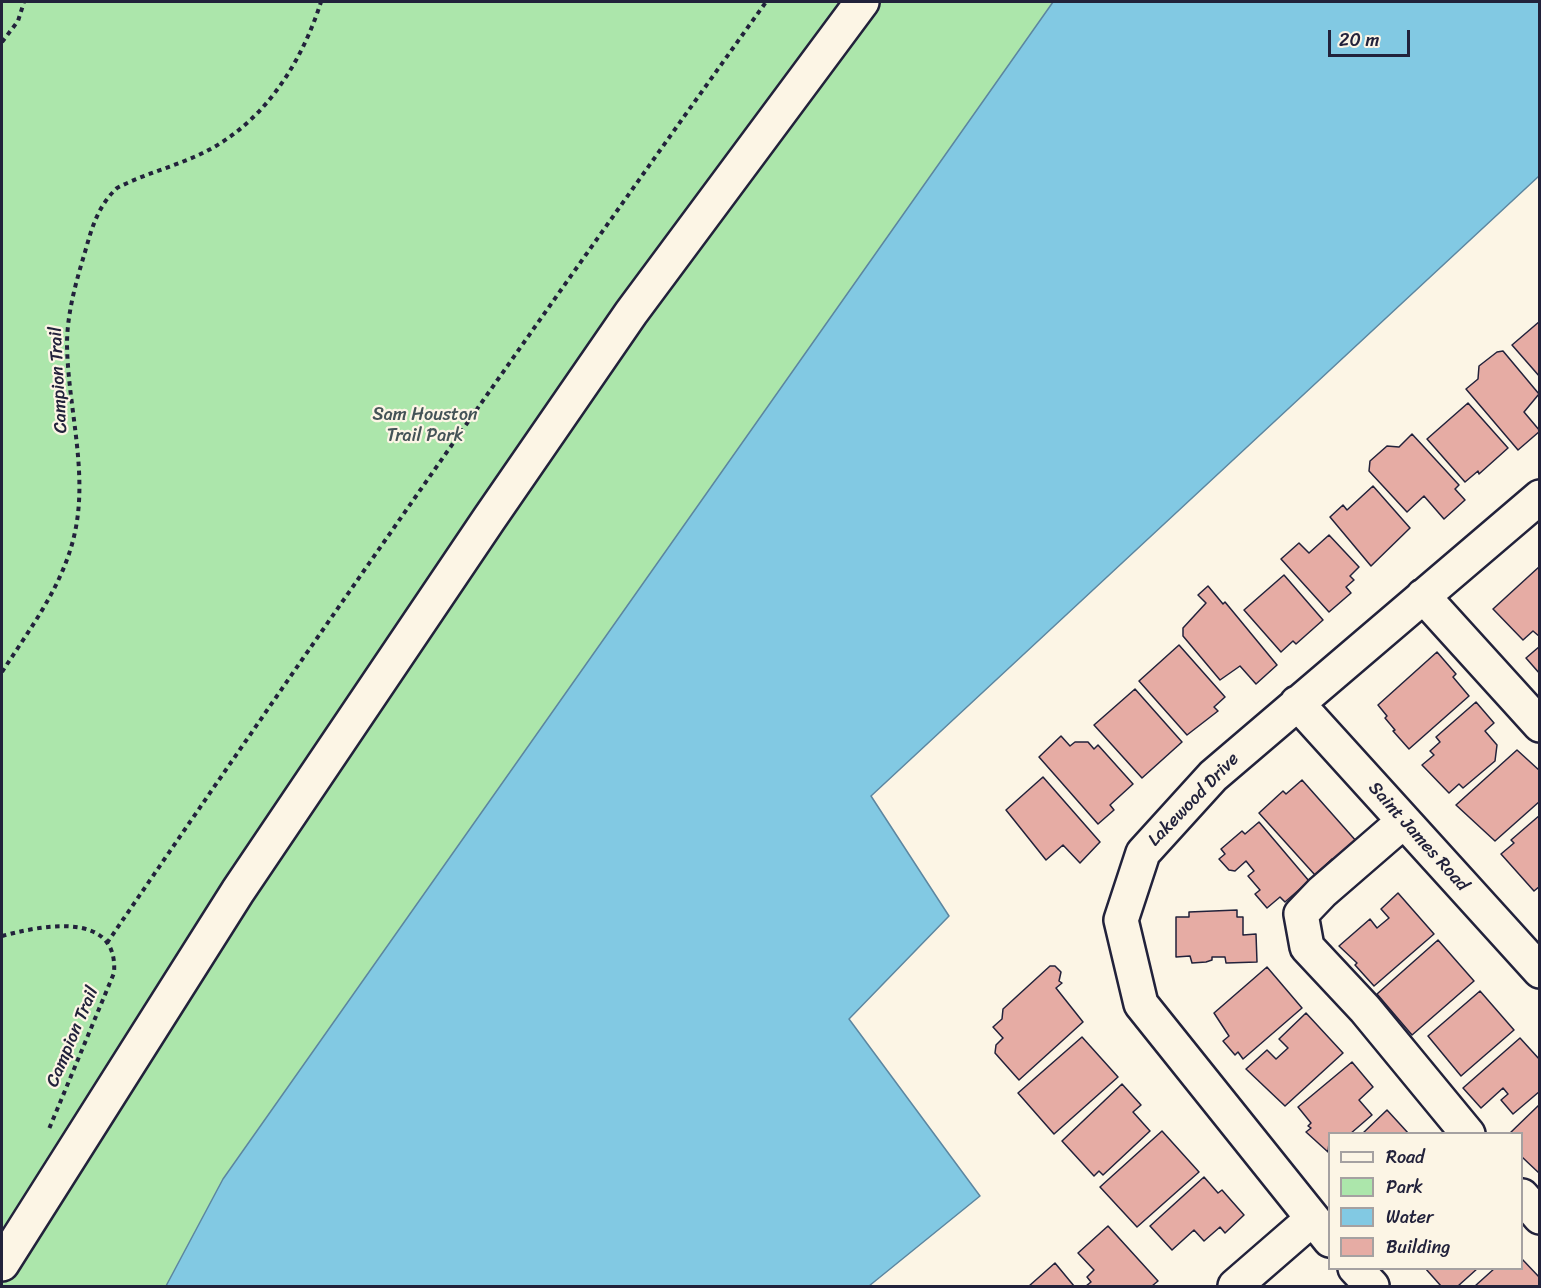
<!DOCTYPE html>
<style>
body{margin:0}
#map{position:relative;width:1541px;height:1288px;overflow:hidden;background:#fcf5e5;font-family:Sriracha,sans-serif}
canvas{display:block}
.frame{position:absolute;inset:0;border:3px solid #22223b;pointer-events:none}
.legend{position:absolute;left:1328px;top:1132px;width:195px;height:138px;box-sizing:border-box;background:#fcf5e5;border:2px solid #a5a1a1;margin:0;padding:8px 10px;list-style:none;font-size:18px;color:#22223b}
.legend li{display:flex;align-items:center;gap:12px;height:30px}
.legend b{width:30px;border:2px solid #a5a1a1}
.scale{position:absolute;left:1328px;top:30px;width:82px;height:27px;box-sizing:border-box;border:3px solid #22223b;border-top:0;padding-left:8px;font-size:18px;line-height:21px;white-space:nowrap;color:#22223b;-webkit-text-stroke:4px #fcf5e5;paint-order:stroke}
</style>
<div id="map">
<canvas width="1541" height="1288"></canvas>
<div class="frame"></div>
<ul class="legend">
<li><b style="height:8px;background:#fcf5e5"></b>Road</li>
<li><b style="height:16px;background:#ace6ab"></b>Park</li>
<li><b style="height:16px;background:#82c9e3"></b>Water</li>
<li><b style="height:16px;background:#e6aca4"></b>Building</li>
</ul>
<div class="scale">20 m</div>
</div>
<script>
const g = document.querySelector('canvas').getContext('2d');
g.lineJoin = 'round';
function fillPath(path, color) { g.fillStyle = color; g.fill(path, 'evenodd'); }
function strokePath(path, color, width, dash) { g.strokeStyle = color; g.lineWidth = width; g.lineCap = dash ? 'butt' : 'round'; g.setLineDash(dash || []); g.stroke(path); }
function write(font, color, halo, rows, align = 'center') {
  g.font = font + ' Sriracha,sans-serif'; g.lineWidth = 4.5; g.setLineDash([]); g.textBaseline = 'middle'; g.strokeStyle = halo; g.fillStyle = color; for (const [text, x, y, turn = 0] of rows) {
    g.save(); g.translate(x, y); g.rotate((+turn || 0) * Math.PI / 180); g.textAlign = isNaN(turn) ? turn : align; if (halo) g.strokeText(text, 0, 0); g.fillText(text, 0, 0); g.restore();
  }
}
fillPath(new Path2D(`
 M 2,2 L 1254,2 L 325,1286 L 2,1286 Z`), '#ace6ab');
const water = new Path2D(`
 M 1053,2 L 1539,2 L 1539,176 L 871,796 L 949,916 L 849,1019 L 980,1196 L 869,1286 L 166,1286 L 223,1179 Z`);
fillPath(water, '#82c9e3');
strokePath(water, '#5c86a0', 1.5);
const building = new Path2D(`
 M 1540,321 L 1540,377 L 1512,345 Z
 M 1503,351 L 1539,394 L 1524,412 L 1540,431 L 1518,450 L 1466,389 L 1478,379 L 1479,366 L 1497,352 Z
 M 1468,403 L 1508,448 L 1479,474 L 1478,471 L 1465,482 L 1427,439 Z
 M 1412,434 L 1459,485 L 1455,489 L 1465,500 L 1444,519 L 1424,496 L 1407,512 L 1369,471 L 1370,461 L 1387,446 L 1399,447 Z
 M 1373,486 L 1410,528 L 1371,566 L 1330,517 L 1343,505 L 1347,510 Z
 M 1329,535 L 1359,567 L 1350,576 L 1354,580 L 1346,587 L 1351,593 L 1329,612 L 1281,559 L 1299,543 L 1309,553 Z
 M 1540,566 L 1540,637 L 1533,631 L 1523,640 L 1493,609 Z
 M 1284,575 L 1323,620 L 1296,644 L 1293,641 L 1281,652 L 1244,610 Z
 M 1208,586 L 1223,604 L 1225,602 L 1277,665 L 1256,684 L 1240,666 L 1220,680 L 1183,636 L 1183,628 L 1206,603 L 1198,595 Z
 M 1179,645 L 1225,697 L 1214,707 L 1218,711 L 1187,735 L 1139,681 Z
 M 1540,646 L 1540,674 L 1526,658 Z
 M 1437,652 L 1456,674 L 1453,677 L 1469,696 L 1409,749 L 1393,731 L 1395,730 L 1385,718 L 1387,716 L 1378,705 Z
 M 1135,689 L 1182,742 L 1142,778 L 1094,725 Z
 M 1476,702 L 1494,723 L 1485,731 L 1497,745 L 1495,761 L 1463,788 L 1459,784 L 1449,793 L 1422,765 L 1434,755 L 1430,751 L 1440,742 L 1436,737 Z
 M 1061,736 L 1070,746 L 1075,742 L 1088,742 L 1094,749 L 1098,745 L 1133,784 L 1110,805 L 1114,810 L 1098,824 L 1039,757 Z
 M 1517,750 L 1540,771 L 1540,801 L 1495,841 L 1456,805 Z
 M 1043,777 L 1100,842 L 1080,863 L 1063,845 L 1046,860 L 1006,810 Z
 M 1302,780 L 1357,842 L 1335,863 L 1332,859 L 1315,875 L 1259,813 L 1283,791 L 1286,794 Z
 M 1540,815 L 1540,886 L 1534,891 L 1501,854 L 1514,843 L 1511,840 Z
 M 1259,822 L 1309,881 L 1285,902 L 1280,897 L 1267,908 L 1255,894 L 1260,890 L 1248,876 L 1254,871 L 1246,861 L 1235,871 L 1229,870 L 1219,859 L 1225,854 L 1221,849 L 1242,831 L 1245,834 Z
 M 1398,893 L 1434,934 L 1374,986 L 1355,965 L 1357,963 L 1339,946 L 1370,919 L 1377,928 L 1389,918 L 1381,909 Z
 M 1237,910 L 1237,917 L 1243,917 L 1243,935 L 1256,934 L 1257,962 L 1226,963 L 1225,957 L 1212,957 L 1212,960 L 1206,962 L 1192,963 L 1190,956 L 1176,957 L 1176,917 L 1189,917 L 1189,912 Z
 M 1438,940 L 1474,981 L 1412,1035 L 1377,994 Z
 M 1050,966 L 1055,966 L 1061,972 L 1059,981 L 1062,983 L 1056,988 L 1083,1022 L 1019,1080 L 995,1053 L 996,1045 L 1003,1038 L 993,1027 L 1002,1019 L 1003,1009 Z
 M 1267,967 L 1302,1008 L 1243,1059 L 1238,1052 L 1235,1055 L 1223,1041 L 1229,1036 L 1214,1013 Z
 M 1480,991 L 1514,1030 L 1461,1076 L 1428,1036 Z
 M 1306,1013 L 1343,1053 L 1285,1106 L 1246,1069 L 1267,1050 L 1276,1059 L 1288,1048 L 1279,1039 Z
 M 1082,1037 L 1118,1077 L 1054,1134 L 1018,1093 Z
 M 1520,1038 L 1540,1060 L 1540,1091 L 1513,1114 L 1501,1100 L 1508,1094 L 1503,1088 L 1481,1108 L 1463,1088 Z
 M 1352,1062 L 1373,1087 L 1359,1100 L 1372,1115 L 1350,1134 L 1330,1134 L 1328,1152 L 1306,1132 L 1311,1128 L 1308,1126 L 1311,1123 L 1298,1107 Z
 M 1122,1084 L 1141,1105 L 1133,1112 L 1150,1131 L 1103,1175 L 1099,1171 L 1094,1176 L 1062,1141 Z
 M 1540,1104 L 1540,1174 L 1522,1157 L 1522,1134 L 1509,1134 Z
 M 1387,1110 L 1409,1134 L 1362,1134 Z
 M 1162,1131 L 1199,1172 L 1137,1227 L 1100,1187 Z
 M 1204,1177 L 1218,1193 L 1222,1190 L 1244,1215 L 1225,1233 L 1220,1227 L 1204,1241 L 1194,1230 L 1172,1250 L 1150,1226 Z
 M 1108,1226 L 1158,1281 L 1152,1286 L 1086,1286 L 1091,1282 L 1087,1277 L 1094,1270 L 1078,1253 Z
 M 1522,1259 L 1540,1278 L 1540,1286 L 1475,1286 L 1495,1268 L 1522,1268 Z
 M 1055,1263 L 1074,1286 L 1029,1286 Z
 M 1425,1268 L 1478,1268 L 1458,1286 L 1441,1286 Z`);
fillPath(building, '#e6aca4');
strokePath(building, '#22223b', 1.5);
const minor = new Path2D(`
 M 1423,596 L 1540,725
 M 1297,703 L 1540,971
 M 1404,821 L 1322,892 L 1301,914 L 1307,947 L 1365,1009 L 1468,1134
 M 1522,1196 L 1540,1217
 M 1330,1240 L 1141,1004 L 1121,920 L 1143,853 L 1213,776 L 1540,497
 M 2,1264 L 238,891 L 489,519 L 631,313 L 862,2
 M 1355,1268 L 1372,1286
 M 1235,1286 L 1311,1220`);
strokePath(minor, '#22223b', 38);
strokePath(new Path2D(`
 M 2,42 L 18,21 L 24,2
 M 2,672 C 31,627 66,582 76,527 C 87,467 68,406 67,345 C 67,313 76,282 85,252 C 92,227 98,206 117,188 C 142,175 169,168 194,157 C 260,129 300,67 321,2
 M 2,936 C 39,926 119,909 114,973 L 49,1129
 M 107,943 C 323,627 543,313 766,2`), '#22223b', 4, [4.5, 4.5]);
strokePath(minor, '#fcf5e5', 33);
write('18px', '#22223b', '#fcf5e5', [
 ["Campion Trail",59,380,-93],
 ["Lakewood Drive",1194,800,-46],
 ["Saint James Road",1418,837,48],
 ["Campion Trail",73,1037,-67]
]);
write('18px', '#445357', '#fcf5e5', [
 ["Sam Houston",425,415],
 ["Trail Park",425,436]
]);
</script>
